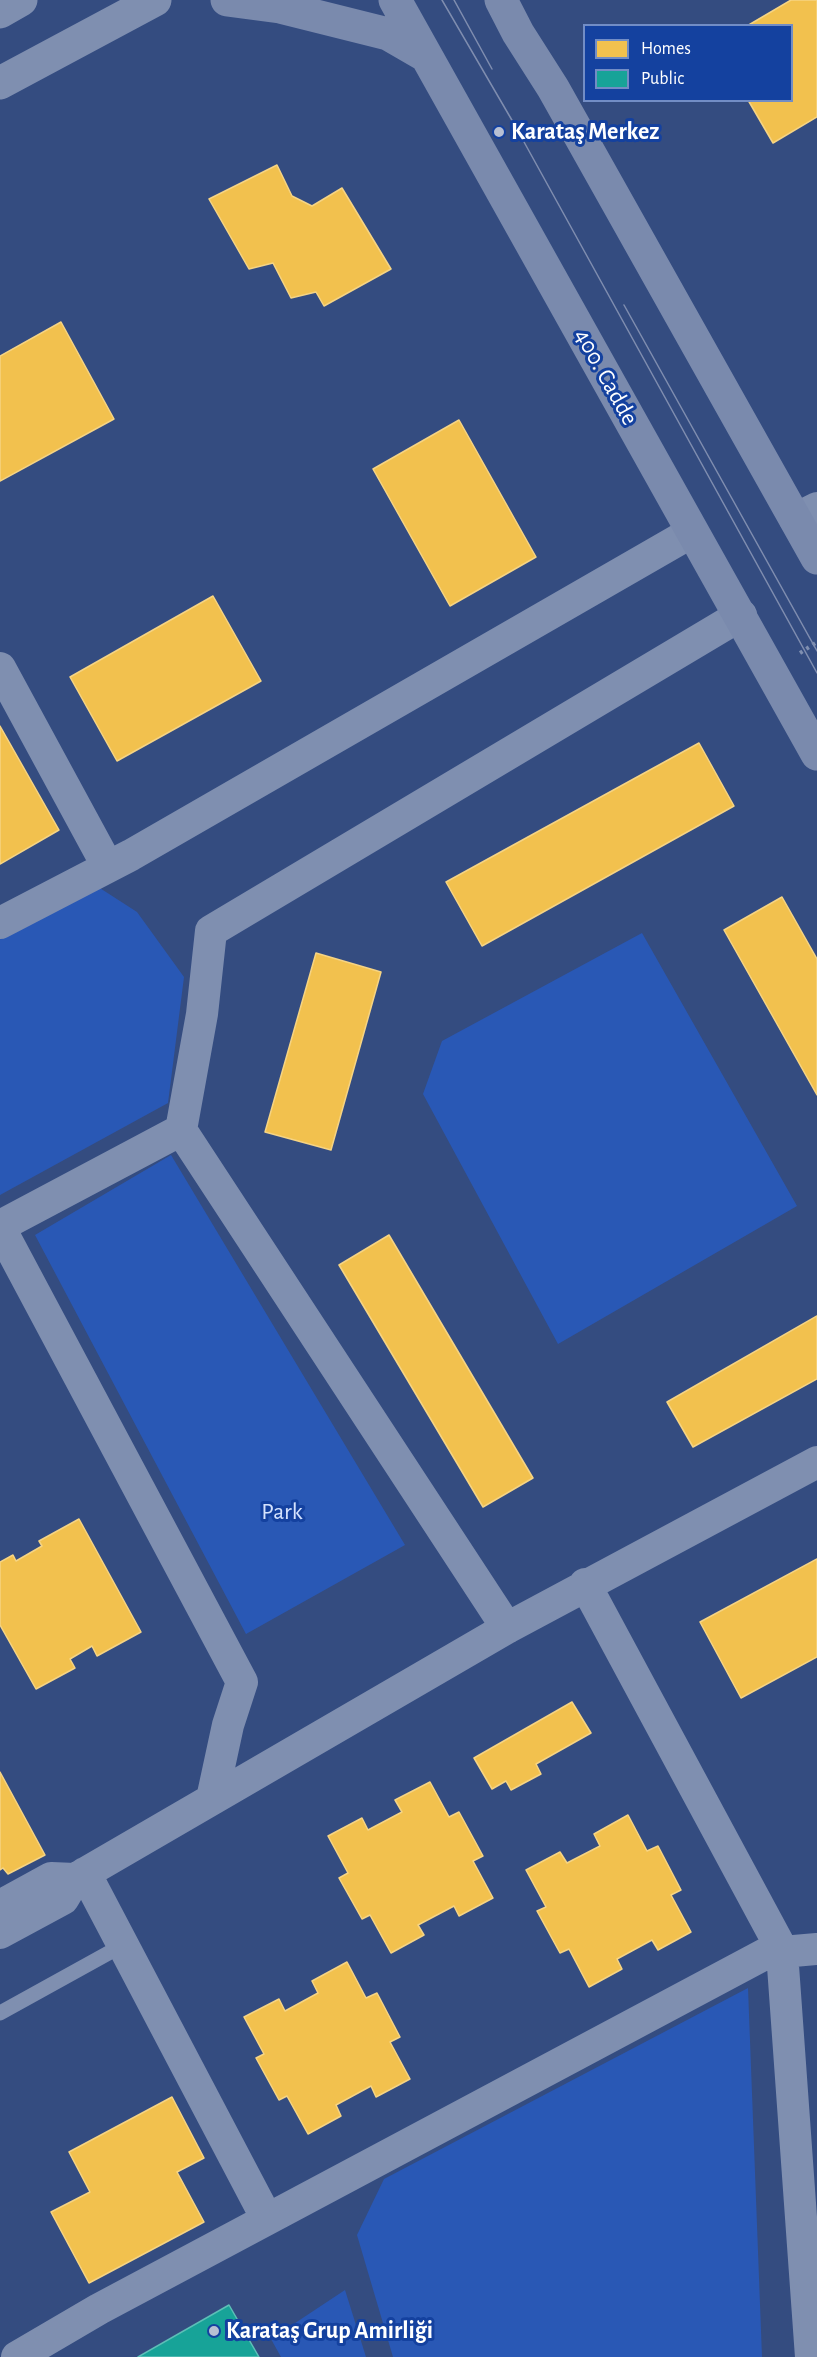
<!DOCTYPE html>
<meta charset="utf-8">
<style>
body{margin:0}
#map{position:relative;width:817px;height:2357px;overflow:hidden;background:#344c80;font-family:"Alegreya Sans",sans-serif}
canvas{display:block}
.legend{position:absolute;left:583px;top:24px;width:210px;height:78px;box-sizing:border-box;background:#14419f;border:2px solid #728dc5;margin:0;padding:8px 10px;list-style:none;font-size:18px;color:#fff}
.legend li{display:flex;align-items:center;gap:12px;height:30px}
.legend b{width:30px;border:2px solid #728dc5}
</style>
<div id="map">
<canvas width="817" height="2357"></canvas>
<ul class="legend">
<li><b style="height:16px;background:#f2c14e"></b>Homes</li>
<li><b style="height:16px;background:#17a398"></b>Public</li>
</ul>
</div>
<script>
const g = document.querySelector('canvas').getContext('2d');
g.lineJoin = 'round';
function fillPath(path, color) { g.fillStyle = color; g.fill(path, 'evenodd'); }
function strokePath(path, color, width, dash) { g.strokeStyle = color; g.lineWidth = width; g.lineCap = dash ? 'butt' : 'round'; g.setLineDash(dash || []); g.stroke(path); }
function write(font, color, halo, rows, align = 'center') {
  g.font = font + ' "Alegreya Sans",sans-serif'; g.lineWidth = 6; g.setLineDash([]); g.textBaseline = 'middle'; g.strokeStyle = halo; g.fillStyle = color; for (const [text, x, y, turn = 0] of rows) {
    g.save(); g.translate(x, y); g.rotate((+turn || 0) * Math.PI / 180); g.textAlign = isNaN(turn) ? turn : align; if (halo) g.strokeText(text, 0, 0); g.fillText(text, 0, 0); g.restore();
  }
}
fillPath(new Path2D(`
 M 92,883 L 137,912 L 184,977 L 168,1103 L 0,1195 L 0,933 Z
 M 642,933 L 797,1206 L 558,1344 L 423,1094 L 442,1041 Z
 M 171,1155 L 405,1545 L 246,1634 L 35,1235 Z
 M 748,1988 L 762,2357 L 393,2357 L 357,2235 L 384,2179 Z
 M 345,2290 L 366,2357 L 281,2357 L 271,2339 Z`), '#2958b5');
const homes = new Path2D(`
 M 791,0 L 817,0 L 817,117 L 773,143 L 748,100 L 792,100 L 792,26 L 747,26 Z
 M 277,165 L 292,196 L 312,206 L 342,188 L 391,269 L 324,306 L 316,292 L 291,298 L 273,263 L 249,269 L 209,199 Z
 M 61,322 L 114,419 L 0,481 L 0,356 Z
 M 459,420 L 536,557 L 450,606 L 373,469 Z
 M 213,596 L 261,681 L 117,761 L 70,677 Z
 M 0,726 L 59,830 L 0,864 Z
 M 699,743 L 734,806 L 482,946 L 446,882 Z
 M 782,897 L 817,959 L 817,1095 L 724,930 Z
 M 316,953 L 381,972 L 331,1150 L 265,1132 Z
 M 389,1235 L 533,1478 L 483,1507 L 339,1265 Z
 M 817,1316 L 817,1379 L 693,1447 L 667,1402 Z
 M 79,1519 L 141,1632 L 97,1656 L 92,1646 L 70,1659 L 75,1668 L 36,1689 L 0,1625 L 0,1562 L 13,1555 L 16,1561 L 42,1546 L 39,1541 Z
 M 817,1559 L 817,1657 L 741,1698 L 700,1622 Z
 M 572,1702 L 591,1733 L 536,1764 L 541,1774 L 511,1790 L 506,1781 L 492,1789 L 474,1758 Z
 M 0,1772 L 45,1855 L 8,1874 L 3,1868 L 0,1870 Z
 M 430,1782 L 449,1817 L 459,1812 L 483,1856 L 473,1861 L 493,1898 L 459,1916 L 454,1906 L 418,1925 L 424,1935 L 391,1953 L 370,1915 L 362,1919 L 339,1878 L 348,1873 L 328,1836 L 362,1818 L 368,1830 L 402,1812 L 395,1800 Z
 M 628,1815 L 647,1851 L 658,1846 L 681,1890 L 671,1895 L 691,1932 L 658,1950 L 652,1940 L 617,1959 L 622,1969 L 589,1987 L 569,1949 L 560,1953 L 537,1911 L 546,1907 L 526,1870 L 560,1852 L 567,1863 L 600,1846 L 594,1834 Z
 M 347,1962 L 366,1998 L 377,1993 L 400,2037 L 390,2042 L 410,2079 L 376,2097 L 371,2086 L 336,2105 L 341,2116 L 308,2134 L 287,2096 L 279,2100 L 256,2058 L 264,2054 L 244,2017 L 279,1999 L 285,2011 L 318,1993 L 312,1981 Z
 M 172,2097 L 204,2158 L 177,2172 L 204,2222 L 89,2283 L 51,2212 L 90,2192 L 69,2152 Z`);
fillPath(homes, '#f2c14e');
strokePath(homes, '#f6d483', 1.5);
const public = new Path2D(`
 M 229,2305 L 259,2357 L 138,2357 Z`);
fillPath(public, '#17a398');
strokePath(public, '#5dbfb7', 1.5);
strokePath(new Path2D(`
 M 800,653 L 817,642`), '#7f8fb0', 4, [3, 4.5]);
strokePath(new Path2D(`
 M 0,2013 L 123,1945`), '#7f8fb0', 15);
strokePath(new Path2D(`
 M 795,519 L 817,508
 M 0,668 L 108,867
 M 0,923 L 131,855 L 692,532
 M 0,1226 L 181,1130
 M 0,1228 L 242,1682 L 228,1725 L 212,1799
 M 585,1584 L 780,1946 L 782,1952
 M 507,1628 L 181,1130 L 202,1014 L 211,931 L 741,615
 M 85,1873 L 267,2219
 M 0,1906 L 51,1878 L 75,1879
 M 0,1933 L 63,1899 L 75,1879 L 507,1628 L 817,1462
 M 17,2357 L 99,2309 L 780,1946
 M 811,2357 L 782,1952 L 817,1949`), '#7f8fb0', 32);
strokePath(new Path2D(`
 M 0,12 L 21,0
 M 0,83 L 155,0`), '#7f8fb0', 33);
strokePath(new Path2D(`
 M 227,0 L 280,7 L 388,34 L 426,56
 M 395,0 L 817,754
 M 501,0 L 518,33 L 553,88 L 817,558`), '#7a8aad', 33);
strokePath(new Path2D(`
 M 442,0 L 513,122 L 817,673
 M 454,0 L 492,69
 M 624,305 L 817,651`), '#7f8daf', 1.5);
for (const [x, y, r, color] of [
 [499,132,6,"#b8c0d3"],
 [214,2331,6,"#b8c0d3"]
]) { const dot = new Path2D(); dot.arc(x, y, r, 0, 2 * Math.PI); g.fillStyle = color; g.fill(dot); strokePath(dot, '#14419f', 2); }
write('bold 24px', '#fff', '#14419f', [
 ["Karataş Merkez",511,132],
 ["Karataş Grup Amirliği",226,2331]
], 'left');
write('24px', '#fff', '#14419f', [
 ["400. Cadde",606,377,61]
]);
write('24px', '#d4e2fd', '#14419f', [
 ["Park",282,1512]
]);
</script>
